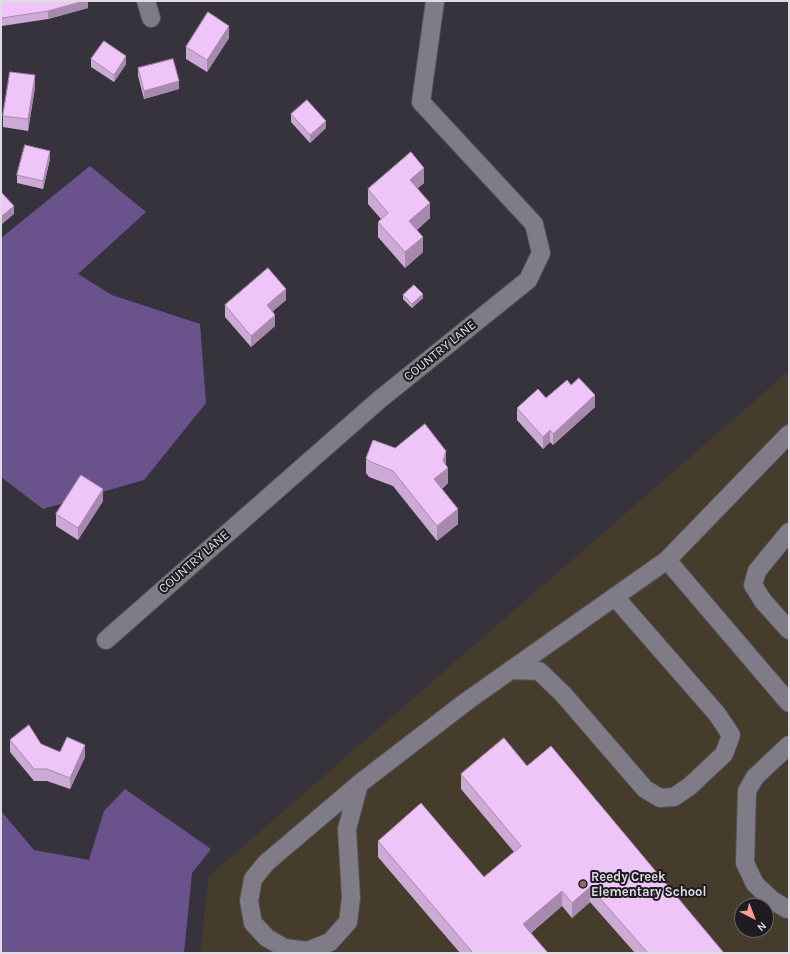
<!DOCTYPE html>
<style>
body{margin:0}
#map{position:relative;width:790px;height:954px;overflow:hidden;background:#37333d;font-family:Karla,sans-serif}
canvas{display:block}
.frame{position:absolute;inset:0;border:2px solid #dfdde3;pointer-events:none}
.north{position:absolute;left:734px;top:898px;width:40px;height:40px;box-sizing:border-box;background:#1e1c20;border:1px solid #6b696e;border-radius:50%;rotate:138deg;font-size:11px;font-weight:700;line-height:16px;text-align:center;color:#dfdde3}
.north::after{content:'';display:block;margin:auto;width:14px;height:18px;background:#f59d8e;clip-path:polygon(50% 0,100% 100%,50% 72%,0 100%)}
</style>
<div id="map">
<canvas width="790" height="954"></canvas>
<div class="frame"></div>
<div class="north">N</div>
</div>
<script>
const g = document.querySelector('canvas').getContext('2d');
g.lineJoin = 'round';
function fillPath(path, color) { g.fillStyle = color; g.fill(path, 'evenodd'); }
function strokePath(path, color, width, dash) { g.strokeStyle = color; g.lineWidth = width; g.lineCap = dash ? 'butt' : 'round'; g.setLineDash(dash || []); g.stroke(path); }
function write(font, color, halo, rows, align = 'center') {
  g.font = font + ' Karla,sans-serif'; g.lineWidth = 4; g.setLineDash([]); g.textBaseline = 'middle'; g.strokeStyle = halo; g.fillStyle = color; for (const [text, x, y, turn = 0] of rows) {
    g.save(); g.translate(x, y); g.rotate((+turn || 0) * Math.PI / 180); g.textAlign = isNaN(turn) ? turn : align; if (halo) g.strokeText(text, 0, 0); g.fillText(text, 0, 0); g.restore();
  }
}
fillPath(new Path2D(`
 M 789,371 L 789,953 L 200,953 L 209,876 ZM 742,906 L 766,906 L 766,930 L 742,930 Z`), '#453c2b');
fillPath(new Path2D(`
 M 90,166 L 146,212 L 78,274 L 112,295 L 200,324 L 206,403 L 144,480 L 43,509 L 1,477 L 1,238 Z
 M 125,789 L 211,849 L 192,873 L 184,953 L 1,953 L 1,811 L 34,850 L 89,860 L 104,811 Z`), '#6a528c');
const minor = new Path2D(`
 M 146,1 L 151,18
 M 789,532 L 757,571 L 753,585 L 763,601 L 789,630
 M 667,560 L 789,703
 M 106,640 L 379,400 L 528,280 L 541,253 L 534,224 L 421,102 L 435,1
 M 511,670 L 539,671 L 563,694 L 645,789 L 660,798 L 674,797 L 690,786 L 724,754 L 731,735 L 717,714 L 615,597
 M 789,745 L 755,777 L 747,791 L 745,863 L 755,884 L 772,900 L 787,909 L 789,909
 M 359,784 L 347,829 L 351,898 L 348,922 L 330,942 L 307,951 L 285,948 L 267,938 L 253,923 L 249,901 L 253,879 L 266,863 L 359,784 L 467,701 L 667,560 L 789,434`);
strokePath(minor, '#545159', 20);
strokePath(minor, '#807c87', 18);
fillPath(new Path2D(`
 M 1,1 L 88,1 L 88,8 L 48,19 L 2,26 L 1,21 Z
 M 229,38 L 207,72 L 186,59 L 186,47 Z
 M 91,59 L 126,64 L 114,82 L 91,67 Z
 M 138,68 L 179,89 L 144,99 L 138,76 Z
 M 35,87 L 28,131 L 3,127 L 3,116 Z
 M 291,114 L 326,128 L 310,143 L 291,122 Z
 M 50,159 L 43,189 L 17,183 L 17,175 Z
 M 424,183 L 418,188 L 430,218 L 417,230 L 423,252 L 405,268 L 378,237 L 378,222 L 381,219 L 368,204 L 368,189 Z
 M 403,295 L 423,298 L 412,308 L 403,299 Z
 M 286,300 L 273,311 L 275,326 L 251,347 L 225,317 L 225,305 Z
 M 571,385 L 595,407 L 553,445 L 550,442 L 543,449 L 517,420 L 517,408 L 546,398 Z
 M 395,448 L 446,466 L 448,483 L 442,489 L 458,524 L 437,541 L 393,486 L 369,477 L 366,473 L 366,458 Z
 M 103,501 L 78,540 L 56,526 L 56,514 Z
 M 10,740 L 41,744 L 60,752 L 85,757 L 70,789 L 47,781 L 34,781 L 10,752 Z
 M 527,766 L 724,953 L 635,953 L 590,902 L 572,918 L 562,906 L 531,933 L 548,953 L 460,953 L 378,857 L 378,841 L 484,877 L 514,852 L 461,789 L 461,774 Z`), '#cda9d6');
fillPath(new Path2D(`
 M 84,1 L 88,1 L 88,8 L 48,19 L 48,11 Z
 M 229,26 L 229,38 L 207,72 L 207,60 Z
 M 126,56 L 126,64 L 114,82 L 114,75 Z
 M 35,75 L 35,87 L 28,131 L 28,119 Z
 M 179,81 L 179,89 L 144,99 L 144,91 Z
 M 326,121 L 326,128 L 310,143 L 310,135 Z
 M 50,151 L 50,159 L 43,189 L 43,181 Z
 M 424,168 L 424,183 L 410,195 L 410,180 Z
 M 430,203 L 430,218 L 409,236 L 409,221 Z
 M 14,206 L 14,214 L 1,225 L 1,217 Z
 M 423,237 L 423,252 L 405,268 L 405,252 Z
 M 286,289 L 286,300 L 267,316 L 267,305 Z
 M 423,294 L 423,298 L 412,308 L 412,304 Z
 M 275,315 L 275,326 L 251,347 L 251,336 Z
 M 595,395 L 595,407 L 553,445 L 553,434 Z
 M 550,430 L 550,442 L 543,449 L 543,437 Z
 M 446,451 L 446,466 L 448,468 L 448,483 L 434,495 L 434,479 Z
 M 103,489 L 103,501 L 78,540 L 78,528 Z
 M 458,509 L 458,524 L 437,541 L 437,526 Z
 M 85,745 L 85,757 L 70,789 L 70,778 Z
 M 590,887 L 590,902 L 572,918 L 572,903 Z
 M 562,891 L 562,906 L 523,939 L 523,924 Z`), '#a789ae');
const building = new Path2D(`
 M 1,1 L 84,1 L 48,11 L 2,18 Z
 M 208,12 L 229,26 L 207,60 L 186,47 Z
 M 104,41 L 126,56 L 114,75 L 91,59 Z
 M 173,59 L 179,81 L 144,91 L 138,68 Z
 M 10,72 L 35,75 L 28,119 L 3,116 Z
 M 307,100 L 326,121 L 310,135 L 291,114 Z
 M 25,145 L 50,151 L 43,181 L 17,175 Z
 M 411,152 L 424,168 L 410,180 L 430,203 L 409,221 L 423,237 L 405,252 L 378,222 L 388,213 L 368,189 Z
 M 1,192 L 14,206 L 1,217 Z
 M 268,268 L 286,289 L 267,305 L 275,315 L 251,336 L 225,305 Z
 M 414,285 L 423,294 L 412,304 L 403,295 Z
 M 579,378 L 595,395 L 553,434 L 550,430 L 543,437 L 517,408 L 538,389 L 546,398 L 567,380 L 571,385 Z
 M 425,424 L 446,451 L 443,461 L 448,468 L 434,479 L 458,509 L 437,526 L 393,471 L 369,461 L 366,458 L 373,440 L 395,448 Z
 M 81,475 L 103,489 L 78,528 L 56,514 Z
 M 29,725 L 41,744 L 60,752 L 67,737 L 85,745 L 70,778 L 47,769 L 34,769 L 10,740 Z
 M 504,738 L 527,766 L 551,746 L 724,953 L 648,953 L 590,887 L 572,903 L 562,891 L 523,924 L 548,953 L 473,953 L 378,841 L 421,803 L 484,877 L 521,846 L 461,774 Z`);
fillPath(building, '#eec4f9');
strokePath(building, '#a789ae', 1);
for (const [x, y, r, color] of [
 [583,884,4,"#8d6e63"]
]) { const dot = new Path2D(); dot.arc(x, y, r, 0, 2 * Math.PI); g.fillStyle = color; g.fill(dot); strokePath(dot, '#1e1c20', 1.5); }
write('13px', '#dfdde3', '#1e1c20', [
 ["COUNTRY LANE",440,351,-39],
 ["COUNTRY LANE",194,562,-41]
]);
write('bold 13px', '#dfdde3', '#1e1c20', [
 ["Reedy Creek",591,877],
 ["Elementary School",591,892]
], 'left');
</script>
